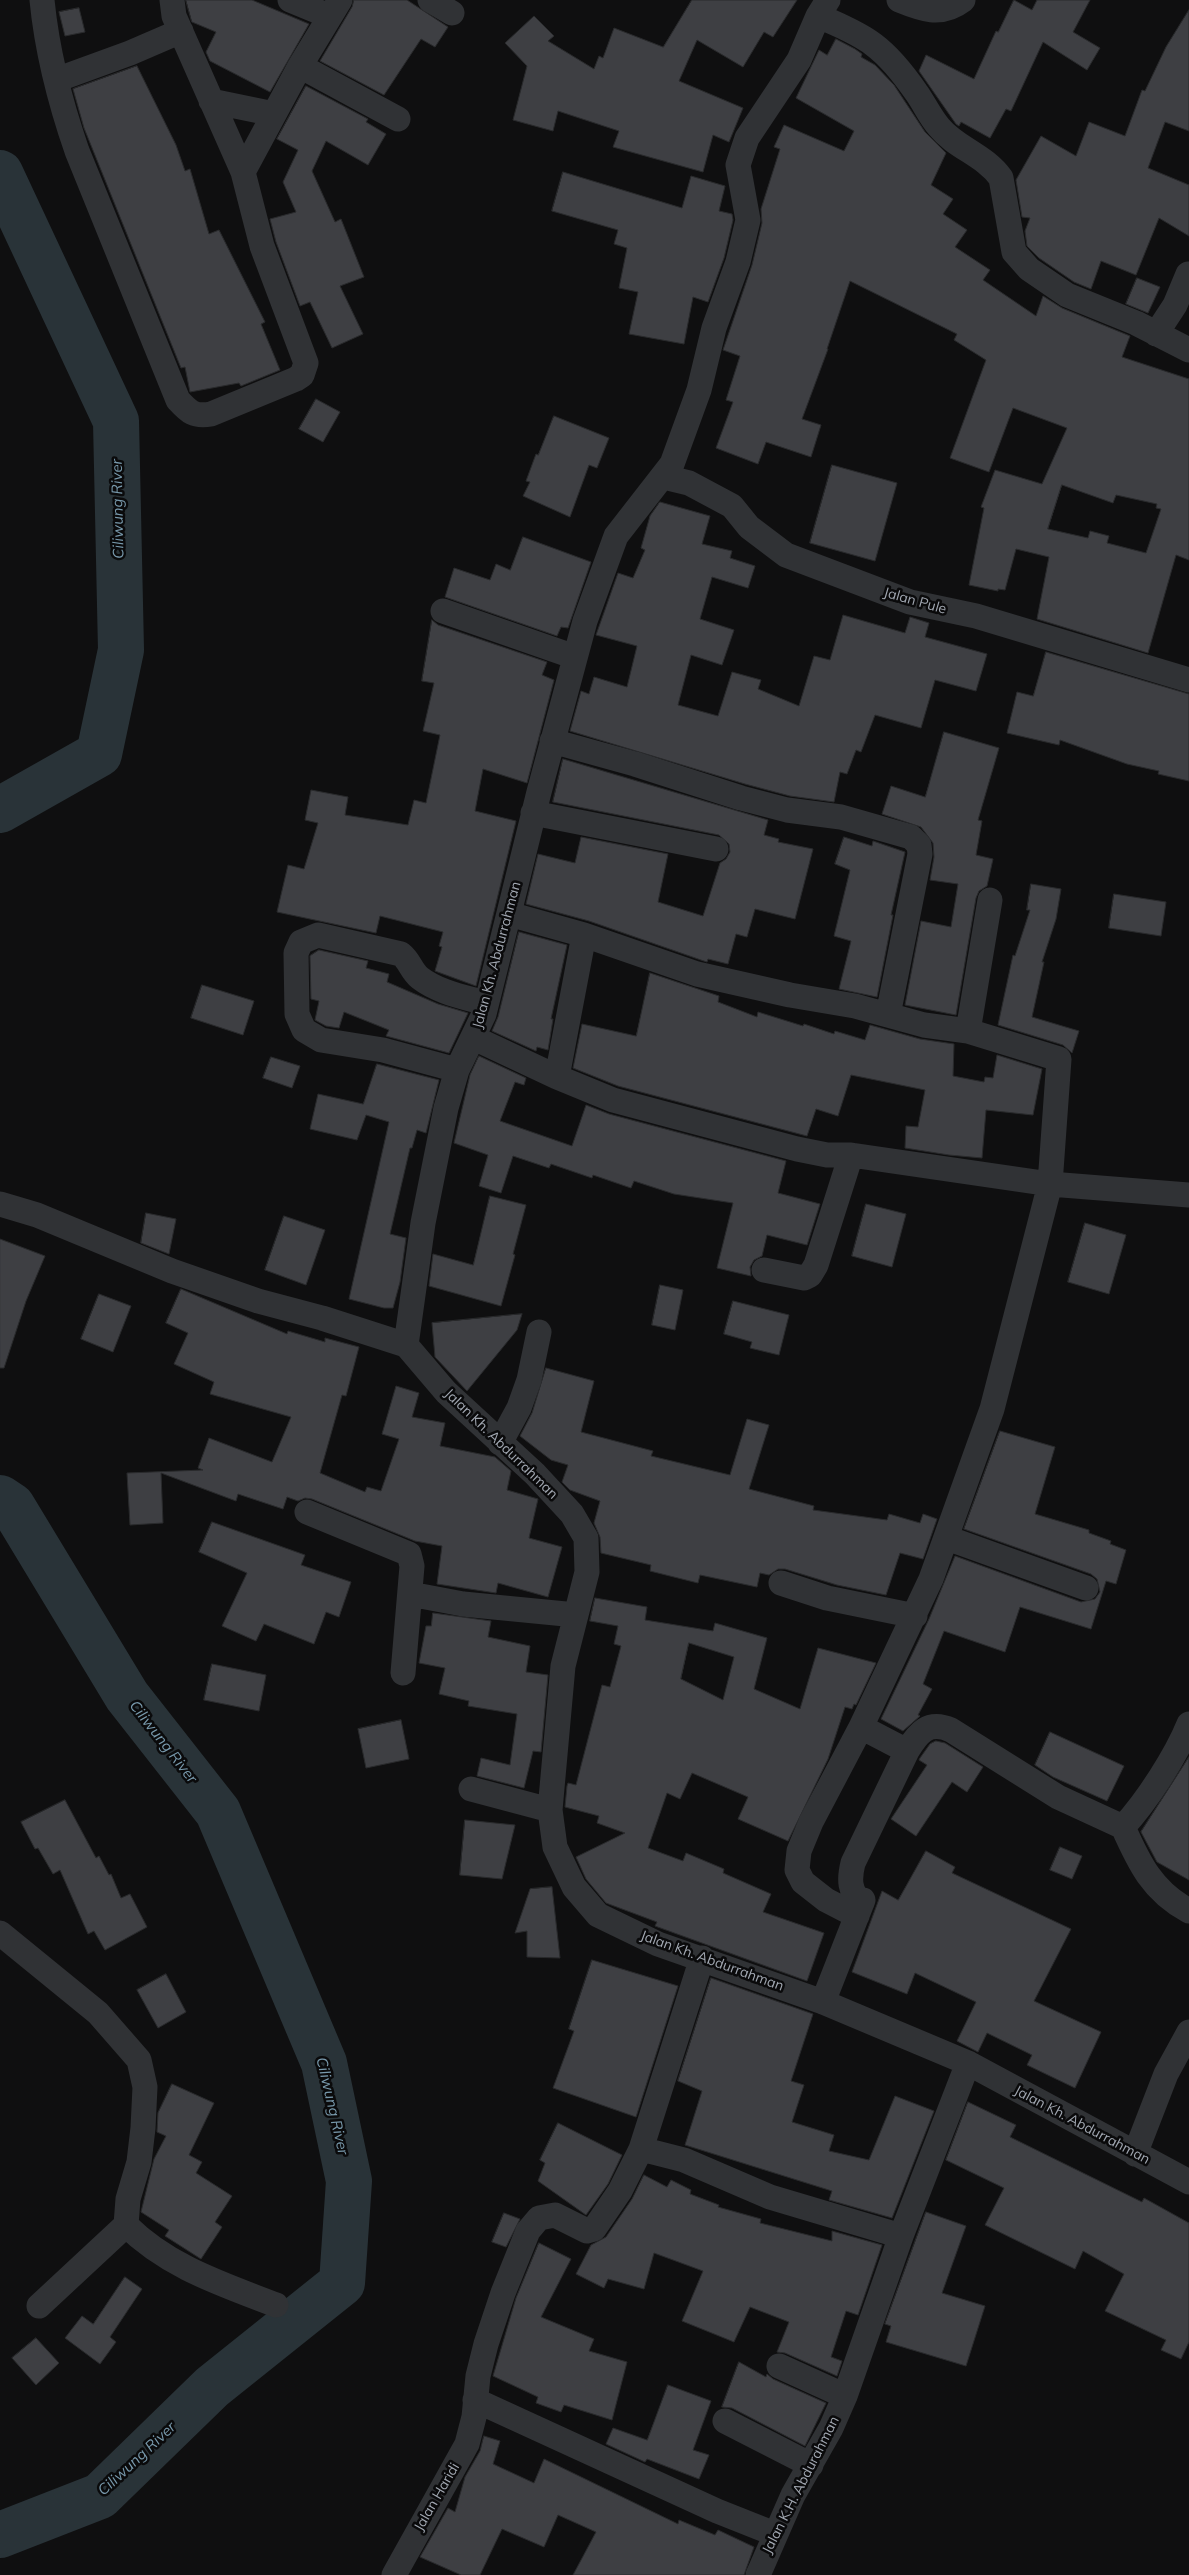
<!DOCTYPE html>
<style>
body{margin:0}
canvas{display:block;background:#0f0f10}
</style>
<canvas width="1189" height="2575"></canvas>
<script>
const g = document.querySelector('canvas').getContext('2d');
g.lineJoin = 'round';
function strokePath(path, color, width, dash) { g.strokeStyle = color; g.lineWidth = width; g.lineCap = dash ? 'butt' : 'round'; g.setLineDash(dash || []); g.stroke(path); }
function fillPath(path, color) { g.fillStyle = color; g.fill(path, 'evenodd'); }
function write(font, color, halo, rows, align = 'center') {
  g.font = font + ' Mulish,sans-serif'; g.lineWidth = 5; g.setLineDash([]); g.textBaseline = 'middle'; g.strokeStyle = halo; g.fillStyle = color; for (const [text, x, y, turn = 0] of rows) {
    g.save(); g.translate(x, y); g.rotate((+turn || 0) * Math.PI / 180); g.textAlign = isNaN(turn) ? turn : align; if (halo) g.strokeText(text, 0, 0); g.fillText(text, 0, 0); g.restore();
  }
}
strokePath(new Path2D(`
 M 0,173 L 116,421 L 121,650 L 99,754 L 0,810
 M 0,1498 L 12,1506 L 127,1696 L 218,1812 L 324,2063 L 349,2181 L 342,2283 L 212,2387 L 100,2496 L 0,2535`), '#293338', 46);
const building = new Path2D(`
 M 186,0 L 252,0 L 309,24 L 270,92 L 210,61 L 206,52 L 216,32 L 192,22 Z
 M 354,0 L 407,0 L 448,27 L 435,47 L 421,39 L 384,95 L 320,61 L 352,7 Z
 M 692,0 L 797,0 L 773,37 L 764,32 L 743,67 L 697,40 L 679,81 L 743,108 L 729,142 L 713,135 L 703,172 L 613,147 L 619,131 L 558,111 L 553,131 L 513,120 L 527,66 L 505,43 L 534,16 L 554,36 L 548,41 L 594,69 L 599,56 L 603,58 L 614,28 L 663,47 Z
 M 1014,0 L 1032,10 L 1037,0 L 1090,0 L 1073,32 L 1100,48 L 1087,70 L 1043,42 L 1011,111 L 1006,109 L 990,138 L 961,122 L 959,126 L 956,124 L 919,71 L 926,55 L 974,79 L 996,31 L 998,32 Z
 M 79,8 L 85,32 L 65,36 L 59,12 Z
 M 1189,10 L 1189,131 L 1165,122 L 1148,168 L 1189,185 L 1189,236 L 1159,218 L 1136,275 L 1101,261 L 1091,289 L 1074,282 L 1039,258 L 1027,246 L 1025,231 L 1030,218 L 1022,217 L 1016,180 L 1041,136 L 1076,156 L 1089,122 L 1125,136 L 1142,90 L 1145,91 L 1166,47 Z
 M 836,39 L 855,49 L 862,54 L 861,57 L 875,65 L 894,85 L 925,132 L 946,153 L 931,185 L 953,199 L 943,214 L 967,230 L 955,247 L 990,270 L 983,280 L 1036,316 L 1043,296 L 1062,308 L 1130,336 L 1122,357 L 1189,379 L 1189,560 L 1176,555 L 1148,653 L 1037,619 L 1049,557 L 1016,549 L 1005,590 L 998,589 L 998,591 L 969,585 L 984,508 L 981,507 L 995,470 L 1042,484 L 1067,428 L 1013,408 L 989,472 L 950,458 L 986,360 L 954,340 L 957,334 L 850,281 L 827,349 L 828,349 L 802,419 L 821,425 L 811,457 L 766,442 L 758,464 L 716,448 L 733,402 L 726,400 L 740,356 L 723,350 L 752,265 L 762,223 L 761,209 L 780,149 L 774,147 L 784,125 L 844,151 L 854,131 L 796,98 L 819,50 L 827,55 ZM 1062,485 L 1113,503 L 1116,495 L 1157,504 L 1156,508 L 1161,509 L 1146,553 L 1107,543 L 1109,536 L 1090,531 L 1088,538 L 1048,529 Z
 M 137,66 L 176,145 L 185,171 L 190,169 L 209,234 L 219,230 L 265,322 L 261,324 L 280,370 L 241,386 L 239,383 L 190,392 L 185,367 L 181,368 L 84,128 L 73,89 Z
 M 306,86 L 368,119 L 366,122 L 386,134 L 368,165 L 326,141 L 312,171 L 335,222 L 341,219 L 364,277 L 340,286 L 363,334 L 332,348 L 310,302 L 300,306 L 276,242 L 270,219 L 296,212 L 283,182 L 298,150 L 277,139 Z
 M 563,172 L 682,208 L 691,176 L 725,186 L 719,211 L 732,214 L 733,220 L 724,258 L 708,302 L 693,297 L 684,344 L 629,334 L 638,292 L 619,288 L 627,248 L 614,244 L 618,230 L 552,211 Z
 M 1137,278 L 1160,287 L 1148,313 L 1126,304 Z
 M 316,399 L 340,412 L 323,442 L 299,429 Z
 M 554,416 L 609,438 L 597,468 L 589,465 L 570,517 L 523,496 L 530,482 L 526,481 L 536,454 L 538,455 Z
 M 832,465 L 897,483 L 875,561 L 810,543 Z
 M 660,502 L 710,516 L 702,544 L 732,551 L 730,558 L 755,566 L 748,588 L 712,577 L 700,619 L 734,630 L 722,665 L 691,655 L 678,705 L 718,716 L 732,672 L 761,680 L 758,689 L 799,706 L 814,656 L 830,660 L 843,615 L 905,633 L 910,617 L 929,623 L 925,637 L 987,654 L 976,691 L 935,680 L 921,728 L 875,715 L 861,752 L 856,750 L 847,774 L 840,772 L 834,802 L 790,796 L 745,784 L 570,731 L 581,691 L 589,694 L 594,677 L 627,687 L 637,646 L 596,635 L 618,573 L 633,578 L 645,550 L 641,548 L 650,516 Z
 M 523,537 L 591,562 L 568,628 L 561,627 L 557,636 L 445,597 L 454,568 L 490,580 L 496,564 L 510,570 Z
 M 432,620 L 438,625 L 547,662 L 542,675 L 554,680 L 527,783 L 483,769 L 475,811 L 516,821 L 476,986 L 435,971 L 442,947 L 439,946 L 443,932 L 380,916 L 376,933 L 277,912 L 288,865 L 304,869 L 318,823 L 305,820 L 311,790 L 348,797 L 345,815 L 408,825 L 414,800 L 426,803 L 440,735 L 423,731 L 434,683 L 422,681 Z
 M 1046,652 L 1189,694 L 1189,781 L 1158,774 L 1159,771 L 1127,764 L 1060,740 L 1059,745 L 1007,733 L 1017,692 L 1033,696 Z
 M 944,732 L 999,748 L 978,820 L 982,821 L 976,855 L 993,859 L 987,886 L 979,891 L 976,898 L 956,1015 L 905,1005 L 921,921 L 951,927 L 958,884 L 930,880 L 934,857 L 933,843 L 921,827 L 882,814 L 891,786 L 925,797 Z
 M 563,759 L 768,820 L 764,835 L 779,839 L 778,842 L 813,849 L 795,919 L 755,909 L 747,937 L 736,934 L 728,964 L 708,959 L 707,962 L 701,960 L 589,921 L 526,904 L 538,854 L 575,863 L 581,837 L 668,854 L 658,902 L 703,916 L 720,863 L 726,859 L 730,852 L 729,844 L 719,835 L 553,802 Z
 M 844,837 L 872,846 L 873,841 L 905,852 L 891,915 L 893,915 L 877,997 L 839,989 L 851,941 L 834,936 L 850,870 L 835,864 Z
 M 1031,884 L 1061,889 L 1056,919 L 1042,962 L 1044,962 L 1032,1017 L 1079,1031 L 1072,1053 L 1063,1045 L 998,1025 L 1013,955 L 1015,956 L 1030,910 L 1027,910 Z
 M 1114,894 L 1166,902 L 1161,936 L 1109,928 Z
 M 519,932 L 567,945 L 551,1019 L 553,1019 L 548,1050 L 537,1047 L 536,1051 L 492,1031 L 498,1017 Z
 M 319,950 L 368,961 L 366,968 L 389,974 L 387,982 L 438,1004 L 468,1013 L 449,1053 L 386,1036 L 389,1030 L 344,1012 L 339,1028 L 326,1026 L 315,1020 L 319,1001 L 311,999 L 310,956 Z
 M 650,973 L 719,996 L 718,1002 L 757,1017 L 758,1012 L 803,1026 L 804,1024 L 834,1034 L 835,1031 L 865,1040 L 870,1025 L 920,1039 L 954,1044 L 953,1076 L 984,1082 L 985,1077 L 993,1078 L 997,1055 L 1042,1069 L 1033,1115 L 986,1110 L 982,1158 L 949,1155 L 905,1148 L 906,1126 L 918,1127 L 925,1090 L 851,1075 L 838,1116 L 816,1109 L 807,1136 L 618,1086 L 573,1068 L 582,1024 L 636,1036 Z
 M 202,985 L 254,1001 L 243,1035 L 191,1018 Z
 M 479,1056 L 526,1078 L 524,1085 L 515,1082 L 500,1121 L 572,1146 L 586,1105 L 609,1114 L 786,1161 L 778,1193 L 820,1204 L 807,1245 L 767,1235 L 762,1256 L 754,1260 L 750,1267 L 751,1276 L 717,1268 L 733,1203 L 674,1194 L 634,1181 L 631,1188 L 593,1175 L 592,1178 L 551,1164 L 549,1168 L 513,1156 L 501,1193 L 479,1186 L 488,1155 L 454,1143 L 470,1075 Z
 M 271,1057 L 300,1066 L 292,1088 L 263,1078 Z
 M 377,1064 L 439,1080 L 426,1133 L 417,1130 L 412,1148 L 410,1148 L 390,1234 L 406,1238 L 400,1282 L 393,1308 L 384,1308 L 349,1299 L 389,1122 L 366,1115 L 357,1140 L 310,1129 L 318,1094 L 363,1104 Z
 M 490,1196 L 526,1205 L 513,1254 L 515,1255 L 501,1306 L 429,1286 L 433,1254 L 473,1265 Z
 M 866,1204 L 906,1214 L 892,1267 L 852,1256 Z
 M 146,1213 L 176,1219 L 169,1254 L 141,1243 Z
 M 284,1216 L 325,1230 L 306,1285 L 265,1270 Z
 M 1085,1223 L 1126,1235 L 1109,1294 L 1068,1282 Z
 M 0,1239 L 45,1256 L 26,1301 L 4,1368 L 0,1368 Z
 M 660,1285 L 683,1290 L 675,1330 L 652,1325 Z
 M 181,1289 L 287,1334 L 288,1331 L 325,1342 L 325,1338 L 359,1347 L 346,1396 L 342,1395 L 320,1473 L 365,1492 L 367,1487 L 381,1491 L 399,1439 L 382,1434 L 396,1386 L 419,1393 L 412,1417 L 445,1423 L 440,1446 L 495,1457 L 511,1471 L 507,1490 L 538,1499 L 529,1538 L 562,1547 L 548,1597 L 498,1583 L 496,1593 L 437,1584 L 442,1546 L 415,1541 L 312,1499 L 305,1498 L 298,1501 L 287,1497 L 283,1509 L 238,1494 L 236,1501 L 161,1473 L 163,1523 L 130,1525 L 127,1473 L 203,1470 L 198,1468 L 209,1438 L 272,1462 L 291,1417 L 210,1394 L 214,1382 L 174,1364 L 188,1333 L 166,1323 Z
 M 99,1294 L 131,1306 L 113,1352 L 81,1339 Z
 M 733,1301 L 789,1315 L 779,1355 L 750,1348 L 752,1342 L 724,1334 Z
 M 522,1314 L 517,1330 L 467,1391 L 435,1357 L 432,1323 Z
 M 546,1368 L 594,1381 L 581,1432 L 653,1451 L 651,1456 L 730,1475 L 747,1419 L 769,1425 L 749,1489 L 814,1506 L 813,1510 L 887,1520 L 889,1514 L 920,1523 L 923,1514 L 937,1519 L 923,1559 L 900,1553 L 886,1595 L 837,1585 L 785,1569 L 778,1569 L 769,1575 L 760,1573 L 757,1587 L 700,1575 L 698,1583 L 650,1571 L 651,1565 L 601,1553 L 600,1537 L 594,1523 L 600,1501 L 570,1490 L 562,1482 L 568,1465 L 551,1460 L 520,1436 L 532,1413 Z
 M 1000,1431 L 1055,1447 L 1035,1514 L 1089,1530 L 1089,1533 L 1111,1541 L 1110,1544 L 1126,1550 L 1116,1584 L 1106,1581 L 1091,1629 L 1020,1607 L 1005,1652 L 944,1631 L 923,1684 L 932,1689 L 918,1715 L 920,1716 L 903,1731 L 881,1719 L 929,1619 L 955,1556 L 1081,1602 L 1095,1599 L 1100,1592 L 1097,1579 L 1091,1574 L 964,1529 Z
 M 212,1522 L 305,1555 L 301,1565 L 351,1582 L 339,1617 L 326,1612 L 314,1644 L 264,1624 L 256,1641 L 222,1626 L 247,1573 L 199,1552 Z
 M 595,1598 L 647,1607 L 645,1620 L 713,1631 L 715,1623 L 767,1638 L 754,1689 L 800,1709 L 818,1648 L 876,1663 L 856,1705 L 854,1704 L 852,1709 L 845,1707 L 828,1759 L 788,1841 L 738,1819 L 748,1797 L 692,1773 L 680,1799 L 667,1793 L 648,1848 L 683,1861 L 686,1853 L 724,1869 L 723,1873 L 771,1894 L 763,1912 L 824,1933 L 807,1981 L 655,1926 L 657,1922 L 606,1903 L 586,1879 L 576,1857 L 625,1833 L 597,1823 L 599,1816 L 565,1807 L 567,1786 L 568,1783 L 576,1785 L 602,1685 L 610,1687 L 621,1646 L 614,1644 L 618,1626 L 590,1621 ZM 689,1643 L 734,1657 L 723,1700 L 681,1679 Z
 M 433,1613 L 491,1621 L 488,1637 L 530,1646 L 526,1672 L 548,1675 L 541,1752 L 533,1751 L 524,1788 L 477,1776 L 481,1758 L 510,1765 L 517,1714 L 468,1706 L 469,1701 L 439,1694 L 445,1668 L 419,1663 L 426,1626 L 431,1626 Z
 M 212,1664 L 266,1675 L 259,1711 L 204,1700 Z
 M 401,1720 L 409,1759 L 366,1768 L 358,1729 Z
 M 1050,1732 L 1124,1766 L 1107,1801 L 1053,1777 L 1035,1765 Z
 M 936,1741 L 945,1743 L 983,1767 L 967,1792 L 952,1782 L 916,1836 L 891,1819 L 927,1765 L 919,1760 L 920,1758 L 930,1744 Z
 M 1189,1757 L 1189,1880 L 1157,1862 L 1141,1832 Z
 M 65,1800 L 96,1858 L 99,1856 L 109,1875 L 111,1874 L 121,1898 L 130,1894 L 147,1927 L 105,1950 L 94,1931 L 88,1934 L 60,1870 L 53,1874 L 38,1848 L 35,1849 L 21,1822 Z
 M 465,1820 L 515,1825 L 502,1879 L 460,1875 Z
 M 1060,1847 L 1082,1856 L 1072,1879 L 1050,1870 Z
 M 926,1851 L 955,1867 L 952,1873 L 1071,1929 L 1034,2001 L 1101,2032 L 1075,2088 L 1027,2065 L 1032,2055 L 987,2033 L 978,2052 L 957,2041 L 976,2002 L 915,1973 L 907,1994 L 852,1972 L 882,1891 L 898,1900 Z
 M 552,1887 L 560,1958 L 527,1957 L 527,1931 L 515,1933 L 530,1889 Z
 M 592,1960 L 678,1986 L 636,2117 L 553,2088 L 574,2031 L 569,2029 Z
 M 166,1974 L 186,2012 L 158,2028 L 137,1990 Z
 M 711,1978 L 813,2014 L 791,2081 L 804,2085 L 792,2122 L 834,2135 L 829,2151 L 869,2160 L 895,2096 L 934,2111 L 892,2218 L 829,2200 L 832,2191 L 685,2145 L 702,2091 L 678,2081 Z
 M 172,2084 L 214,2103 L 189,2155 L 202,2162 L 196,2173 L 232,2196 L 215,2222 L 222,2227 L 201,2259 L 165,2236 L 169,2230 L 141,2212 L 154,2159 L 166,2136 L 157,2132 L 158,2113 Z
 M 968,2102 L 1016,2125 L 1010,2137 L 1142,2202 L 1144,2198 L 1189,2223 L 1189,2342 L 1181,2359 L 1161,2350 L 1166,2340 L 1105,2311 L 1124,2274 L 1083,2251 L 1075,2269 L 985,2225 L 1004,2188 L 946,2160 Z
 M 558,2123 L 622,2155 L 608,2184 L 586,2215 L 538,2181 L 545,2163 L 540,2160 Z
 M 644,2175 L 667,2187 L 671,2180 L 691,2190 L 690,2194 L 719,2205 L 718,2207 L 761,2219 L 760,2223 L 832,2241 L 832,2231 L 882,2245 L 858,2315 L 846,2311 L 831,2357 L 842,2361 L 837,2376 L 785,2353 L 777,2352 L 789,2322 L 750,2307 L 734,2342 L 682,2321 L 703,2271 L 654,2253 L 644,2289 L 608,2279 L 604,2288 L 576,2274 L 591,2245 L 606,2237 L 632,2199 Z
 M 926,2212 L 966,2226 L 942,2293 L 985,2306 L 966,2366 L 886,2342 L 891,2326 L 885,2324 Z
 M 504,2213 L 520,2219 L 506,2247 L 492,2242 Z
 M 539,2243 L 571,2259 L 541,2317 L 594,2339 L 589,2351 L 627,2362 L 612,2420 L 564,2405 L 561,2412 L 536,2403 L 538,2397 L 493,2376 L 516,2298 Z
 M 125,2277 L 142,2289 L 110,2337 L 116,2342 L 100,2364 L 65,2338 L 82,2316 L 93,2324 Z
 M 36,2338 L 59,2363 L 36,2385 L 12,2358 Z
 M 739,2362 L 766,2377 L 767,2374 L 773,2379 L 826,2403 L 805,2446 L 732,2408 L 722,2407 Z
 M 668,2385 L 711,2401 L 693,2450 L 709,2455 L 699,2479 L 647,2459 L 645,2462 L 606,2444 L 613,2428 L 647,2440 Z
 M 484,2436 L 500,2441 L 493,2464 L 534,2483 L 544,2459 L 678,2524 L 679,2520 L 715,2535 L 718,2530 L 754,2547 L 744,2575 L 573,2575 L 596,2532 L 558,2515 L 544,2547 L 502,2529 L 480,2575 L 461,2575 L 420,2557 L 448,2508 L 455,2512 L 465,2477 L 480,2451 Z`);
fillPath(building, '#3e3f43');
strokePath(building, '#292a2c', 1);
strokePath(new Path2D(`
 M 42,0 C 47,51 60,102 77,151 L 178,400 C 189,412 194,417 211,414 L 296,379 L 302,375 L 306,363 L 262,246 L 243,172 L 174,16 L 172,0
 M 290,0 L 329,16
 M 430,0 L 452,13
 M 828,0 L 818,16 L 799,60 L 747,138 L 738,165 L 748,220 L 738,262 L 714,328 L 699,390 L 672,464 L 616,536 L 585,621 L 539,792 L 484,1014 L 457,1070 L 446,1108 L 423,1223 L 406,1345 L 446,1392 L 535,1474 L 572,1514 L 586,1538 L 587,1572 L 563,1666 L 550,1810 L 555,1847 L 574,1887 L 598,1915 L 658,1944 L 823,2002 L 968,2063 L 1189,2182
 M 899,0 C 921,9 941,17 963,0
 M 818,16 C 867,36 885,47 916,92 C 924,103 930,117 939,127 C 956,148 985,155 1001,178 L 1014,252 L 1029,269 L 1067,295 L 1136,323 L 1189,350
 M 300,66 L 398,119
 M 56,80 L 130,53 L 181,31
 M 211,101 L 274,114
 M 243,172 L 300,66 L 340,0
 M 1156,334 L 1175,305 L 1188,274
 M 664,477 L 689,483 L 732,506 L 749,527 L 786,555 L 910,602 L 976,616 L 1189,680
 M 443,611 L 575,657
 M 552,741 L 635,764 L 741,798 L 787,810 L 841,817 L 911,837 L 919,845 L 920,854 L 888,1015
 M 533,813 L 716,849
 M 509,914 L 584,935 L 697,974 L 790,995 L 855,1006 L 924,1025 L 968,1031 L 1059,1059 L 1050,1184 L 992,1409 L 931,1579 L 861,1727 L 811,1822 L 799,1851 L 797,1870 L 803,1882 L 826,1900 L 857,1916
 M 968,1031 L 990,900
 M 474,1038 L 557,1077 L 613,1100 L 797,1149 L 827,1155 L 851,1155 L 1050,1184 L 1189,1195
 M 457,1070 L 383,1050 L 321,1040 L 304,1030 L 297,1014 L 296,953 L 301,942 L 318,935 L 401,954 C 410,961 411,971 420,978 C 438,992 464,997 485,1003
 M 557,1077 L 584,935
 M 0,1204 L 37,1215 L 172,1271 L 258,1301 L 322,1318 L 406,1345
 M 764,1270 L 804,1278 L 810,1275 L 816,1265 L 851,1155
 M 500,1443 L 519,1408 L 529,1380 L 539,1332
 M 307,1512 L 409,1554 L 412,1566 L 403,1673
 M 947,1538 L 1086,1588
 M 781,1583 L 827,1598 L 915,1616
 M 410,1594 L 463,1604 L 576,1615
 M 1189,1724 C 1176,1756 1147,1801 1123,1827 C 1139,1863 1152,1891 1189,1911
 M 861,1727 L 907,1751
 M 471,1789 L 550,1810
 M 862,1903 C 849,1892 849,1879 853,1863 L 907,1751 C 918,1733 928,1720 951,1730 L 1058,1797 L 1123,1827
 M 0,1933 L 98,2013 L 139,2060 L 145,2087 L 143,2128 L 139,2162 L 128,2199 L 126,2225 L 39,2306
 M 823,2002 L 863,1900
 M 641,2149 L 684,2160 L 770,2197 L 901,2236
 M 1135,2154 L 1166,2074 L 1189,2032
 M 126,2225 C 168,2267 222,2284 276,2305
 M 779,2366 L 845,2396
 M 475,2400 L 717,2511 L 775,2534
 M 725,2421 L 811,2465
 M 394,2575 L 467,2444 L 474,2417 L 478,2376 L 486,2344 L 503,2293 L 528,2231 L 539,2218 L 555,2215 L 587,2231 L 594,2229 L 620,2191 L 641,2149 L 702,1958
 M 758,2575 L 793,2495 L 831,2428 L 845,2396 L 901,2236 L 968,2063`), '#303235', 25);
write('14px', '#a1a7b1', '#0a0a0b', [
 ["Jalan Pule",915,601,16],
 ["Jalan Kh. Abdurrahman",497,955,-75],
 ["Jalan Kh. Abdurrahman",501,1444,44],
 ["Jalan Kh. Abdurrahman",712,1961,20],
 ["Jalan Kh. Abdurrahman",1082,2125,28],
 ["Jalan K.H. Abdurahman",801,2485,-63],
 ["Jalan Haridi",437,2497,-60]
]);
write('italic 15px', '#7899ac', '#0a0a0b', [
 ["Ciliwung River",118,509,-91],
 ["Ciliwung River",163,1742,52],
 ["Ciliwung River",332,2106,77],
 ["Ciliwung River",137,2459,-43]
]);
</script>
